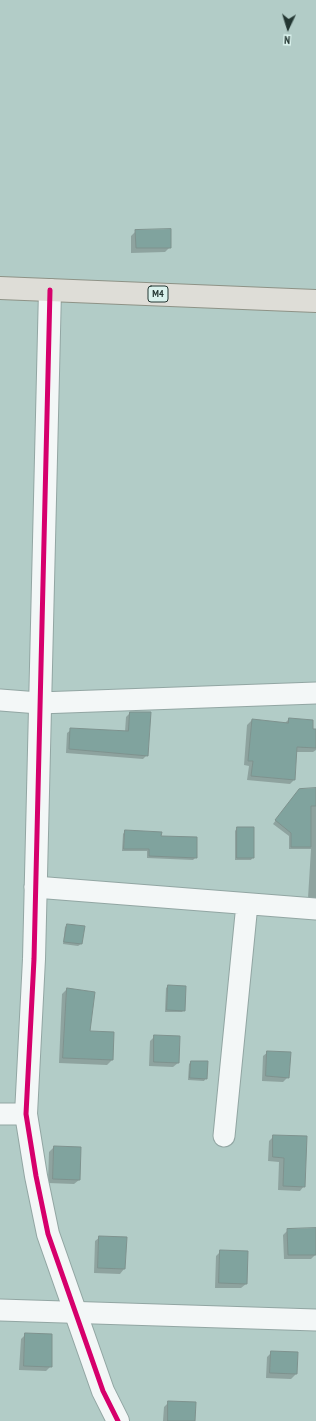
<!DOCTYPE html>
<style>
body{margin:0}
#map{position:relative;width:316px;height:1421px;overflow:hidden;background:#b2ccc7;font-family:"PT Sans Narrow",sans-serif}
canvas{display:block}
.north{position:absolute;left:268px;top:8px;width:40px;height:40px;-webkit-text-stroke:3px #daf2ed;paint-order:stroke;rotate:184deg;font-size:11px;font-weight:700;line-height:16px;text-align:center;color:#233632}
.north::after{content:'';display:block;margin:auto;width:14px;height:18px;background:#233632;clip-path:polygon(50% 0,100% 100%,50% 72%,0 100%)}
</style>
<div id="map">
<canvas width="316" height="1421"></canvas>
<div class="north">N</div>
</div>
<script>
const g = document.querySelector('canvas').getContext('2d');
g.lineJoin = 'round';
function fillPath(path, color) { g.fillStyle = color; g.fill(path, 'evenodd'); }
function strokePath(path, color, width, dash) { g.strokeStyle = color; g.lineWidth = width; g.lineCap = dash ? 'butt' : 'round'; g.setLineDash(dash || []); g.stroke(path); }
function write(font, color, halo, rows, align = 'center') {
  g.font = font + ' "PT Sans Narrow",sans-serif'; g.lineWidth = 4; g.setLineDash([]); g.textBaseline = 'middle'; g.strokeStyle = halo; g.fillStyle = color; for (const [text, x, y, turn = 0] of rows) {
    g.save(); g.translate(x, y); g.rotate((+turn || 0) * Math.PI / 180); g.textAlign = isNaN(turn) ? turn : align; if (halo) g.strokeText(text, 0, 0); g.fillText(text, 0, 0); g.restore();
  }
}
fillPath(new Path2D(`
 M 136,231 L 170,247 L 165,252 L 131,253 L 131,236 Z
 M 130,713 L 147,755 L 143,759 L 66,753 L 67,733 L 71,730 L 125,732 L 126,717 Z
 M 289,719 L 312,730 L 316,730 L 316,750 L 313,752 L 296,752 L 294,780 L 290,784 L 247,780 L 249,766 L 244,765 L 247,725 L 252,720 L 285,723 Z
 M 316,789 L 316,899 L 308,898 L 311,849 L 289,849 L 289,836 L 273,824 L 296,793 Z
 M 237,828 L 253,857 L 251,860 L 235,860 L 235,831 Z
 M 125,831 L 160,837 L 196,857 L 193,860 L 147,858 L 147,851 L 122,851 L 123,834 Z
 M 67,925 L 81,944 L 78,946 L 63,944 L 65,927 Z
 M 168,986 L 184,1010 L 182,1012 L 165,1012 L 166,988 Z
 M 67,989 L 89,1032 L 113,1033 L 112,1060 L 107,1065 L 59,1063 L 62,994 Z
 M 155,1036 L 178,1063 L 173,1067 L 149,1066 L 150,1041 Z
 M 268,1052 L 288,1077 L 283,1082 L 262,1081 L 263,1056 Z
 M 191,1062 L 206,1078 L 204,1081 L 188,1080 L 189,1064 Z
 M 274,1136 L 304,1186 L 300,1191 L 278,1190 L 279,1162 L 268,1161 L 269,1141 Z
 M 54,1147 L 79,1180 L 74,1184 L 48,1183 L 49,1152 Z
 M 288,1230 L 316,1254 L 311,1259 L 284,1259 L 283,1235 Z
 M 100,1237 L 126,1238 L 124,1269 L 120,1274 L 94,1273 L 95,1241 Z
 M 221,1251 L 246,1284 L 241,1288 L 215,1288 L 216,1256 Z
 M 26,1334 L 51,1366 L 46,1371 L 19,1370 L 21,1339 Z
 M 272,1352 L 297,1353 L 296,1374 L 291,1379 L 266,1378 L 267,1357 Z
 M 169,1402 L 194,1421 L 163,1421 L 164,1407 Z`), '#0003');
const building = new Path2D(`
 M 171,229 L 171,248 L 136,248 L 135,230 Z
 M 130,712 L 151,712 L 148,756 L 69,749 L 70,728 L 128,731 Z
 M 289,718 L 313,720 L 313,729 L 316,729 L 316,748 L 297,747 L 295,780 L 251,776 L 253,761 L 248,761 L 252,719 L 288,723 Z
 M 316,788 L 316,806 L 311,806 L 311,847 L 291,847 L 291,833 L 275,820 L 299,789 Z
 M 237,827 L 254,827 L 254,858 L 237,858 Z
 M 125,830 L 162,832 L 161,836 L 197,837 L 197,858 L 149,856 L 149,849 L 124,849 Z
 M 67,924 L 85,926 L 82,944 L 64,942 Z
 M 168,985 L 186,986 L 185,1011 L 167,1010 Z
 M 67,988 L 95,992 L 90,1031 L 114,1032 L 113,1060 L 63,1058 Z
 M 154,1035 L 180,1036 L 179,1063 L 154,1062 Z
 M 267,1051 L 291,1052 L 289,1078 L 266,1076 Z
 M 191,1061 L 208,1061 L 207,1079 L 190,1078 Z
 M 273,1135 L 307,1136 L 305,1187 L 283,1186 L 284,1158 L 273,1157 Z
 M 54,1146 L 81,1147 L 80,1180 L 53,1179 Z
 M 316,1228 L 316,1255 L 288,1255 L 287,1229 Z
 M 99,1236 L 127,1237 L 125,1269 L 98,1268 Z
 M 220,1250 L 248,1251 L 247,1284 L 219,1283 Z
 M 25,1333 L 52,1334 L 52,1367 L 24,1366 Z
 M 271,1351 L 298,1352 L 297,1374 L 270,1373 Z
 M 168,1401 L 196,1402 L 195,1421 L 168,1421 Z`);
fillPath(building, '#80a39e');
strokePath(building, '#7e928e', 1);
const street = new Path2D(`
 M 0,700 L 39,703 L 316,693
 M 35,887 L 316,909
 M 0,1114 L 26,1114
 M 224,1136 L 247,904
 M 0,1310 L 316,1320`);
const secondary = new Path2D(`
 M 50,290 L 34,959 L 26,1114 L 36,1176 L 48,1234 L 103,1391 L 118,1421`);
const primary = new Path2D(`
 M 0,288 L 316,301`);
strokePath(street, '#92a6a3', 23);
strokePath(secondary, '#92a6a3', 24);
strokePath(primary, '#8e9286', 24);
strokePath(street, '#f3f7f7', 21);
strokePath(secondary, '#f3f7f7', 22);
strokePath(primary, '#deddd7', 22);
strokePath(new Path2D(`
 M 50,290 L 34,959 L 26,1114 L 36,1176 L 48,1234 L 103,1391 L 118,1421`), '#d6006c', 5);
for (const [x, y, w] of [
 [158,294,20]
]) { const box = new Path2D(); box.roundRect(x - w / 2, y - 8, w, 16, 3); g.fillStyle = '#daf2ed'; g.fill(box); strokePath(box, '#233632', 1); }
write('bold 10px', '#233632', null, [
 ["M4",158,294]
]);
</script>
